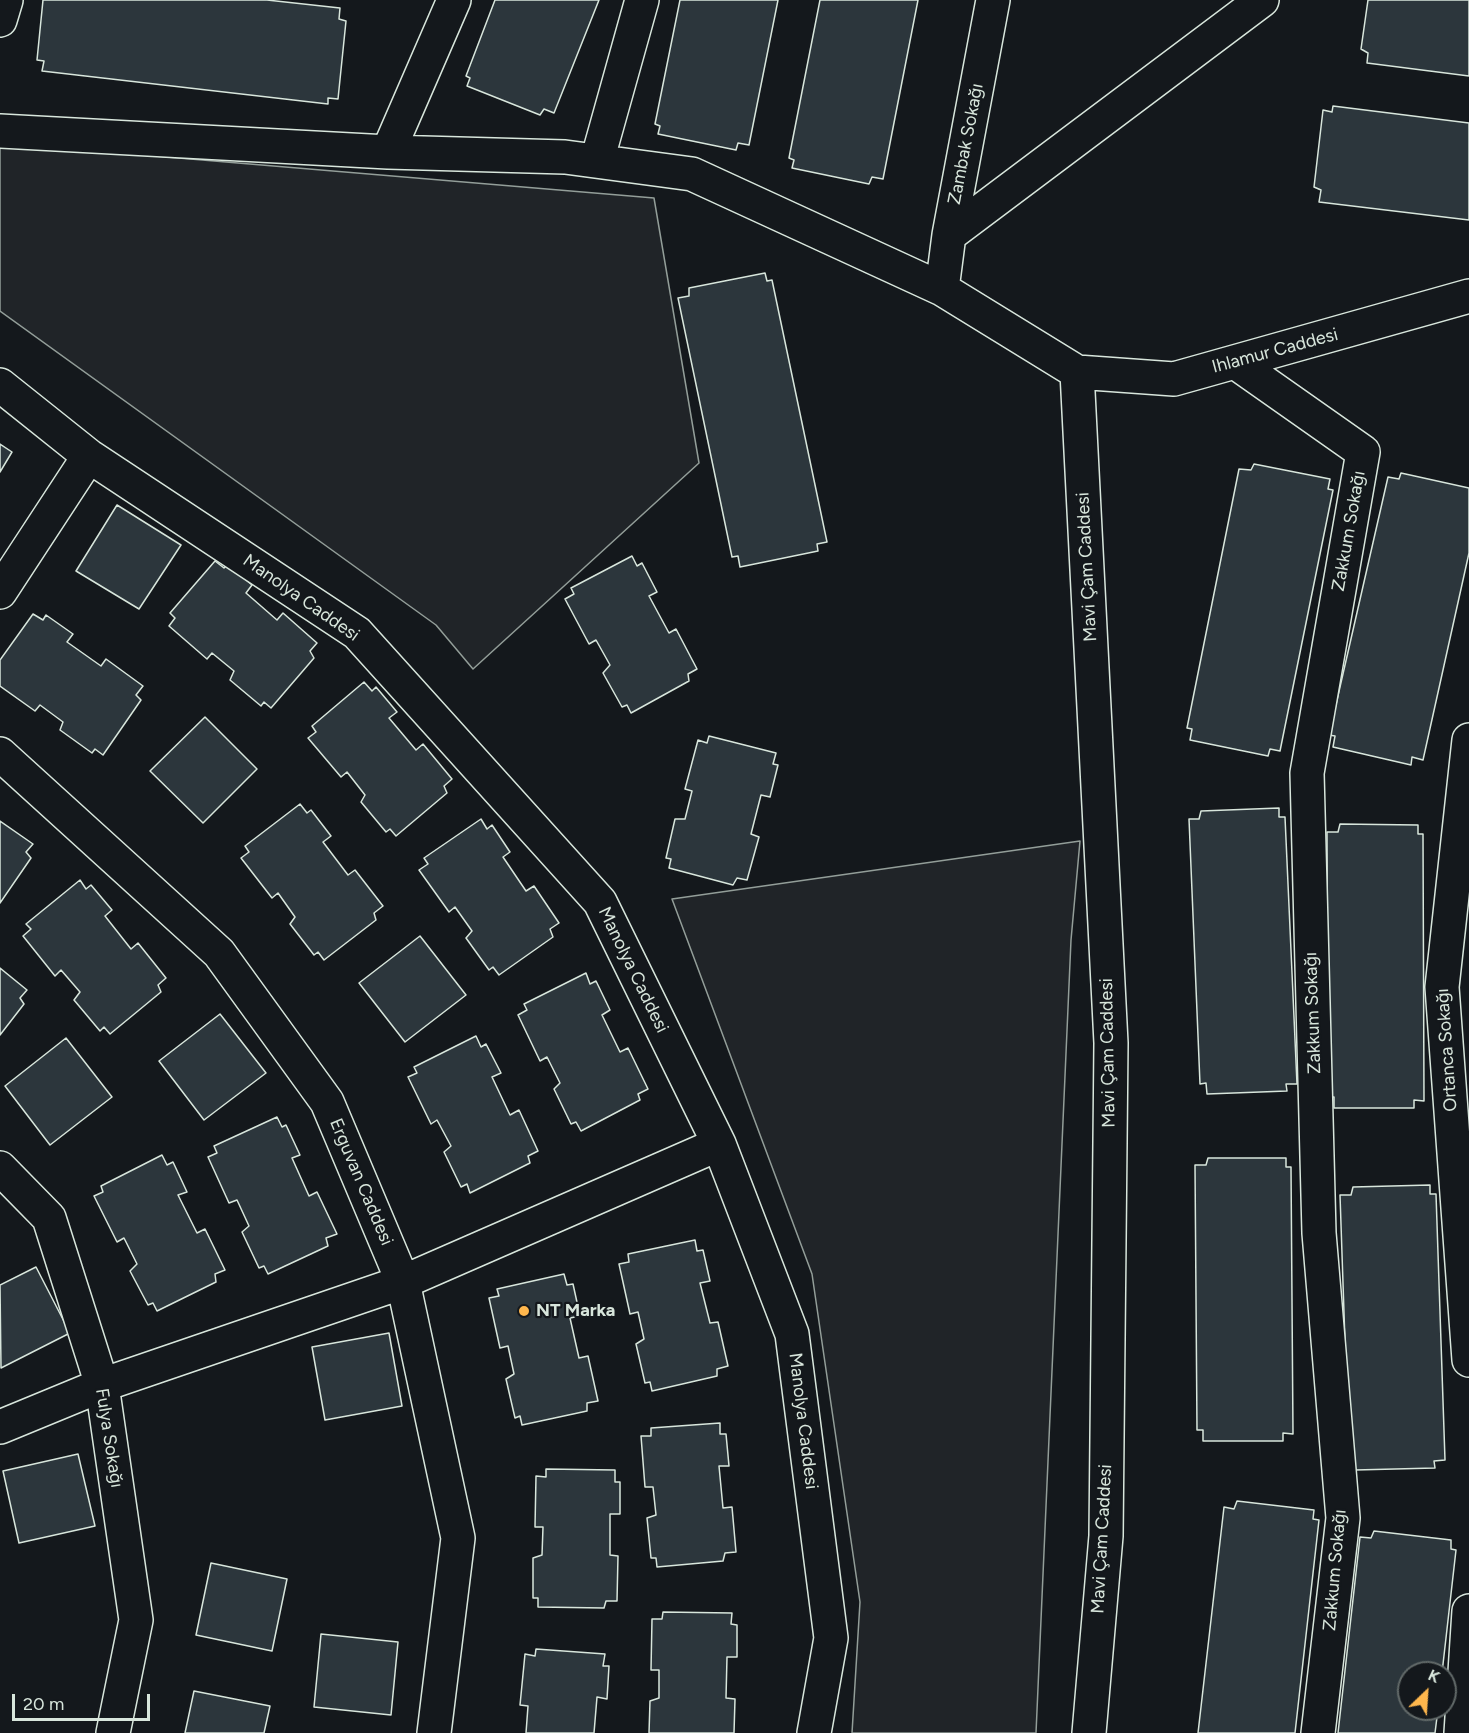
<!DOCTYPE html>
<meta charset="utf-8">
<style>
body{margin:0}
#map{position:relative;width:1469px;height:1733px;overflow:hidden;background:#14181c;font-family:Figtree,sans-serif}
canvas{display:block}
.north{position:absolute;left:1397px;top:1661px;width:60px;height:60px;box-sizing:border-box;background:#14181c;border:2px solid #626a69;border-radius:50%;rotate:25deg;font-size:16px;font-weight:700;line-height:24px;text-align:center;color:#d8e6dc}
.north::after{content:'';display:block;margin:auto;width:21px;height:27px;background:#ffb74d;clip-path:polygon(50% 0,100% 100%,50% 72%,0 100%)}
.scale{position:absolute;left:12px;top:1694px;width:138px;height:27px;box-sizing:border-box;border:3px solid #d8e6dc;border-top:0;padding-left:8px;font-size:18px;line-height:21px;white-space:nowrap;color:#d8e6dc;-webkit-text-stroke:4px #14181c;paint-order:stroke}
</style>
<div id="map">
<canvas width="1469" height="1733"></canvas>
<div class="north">K</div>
<div class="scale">20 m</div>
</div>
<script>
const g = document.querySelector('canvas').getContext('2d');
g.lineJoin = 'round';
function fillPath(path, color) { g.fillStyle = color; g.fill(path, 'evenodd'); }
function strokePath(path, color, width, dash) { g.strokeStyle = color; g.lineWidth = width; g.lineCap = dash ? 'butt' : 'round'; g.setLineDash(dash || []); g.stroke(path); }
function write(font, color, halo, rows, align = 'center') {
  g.font = font + ' Figtree,sans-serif'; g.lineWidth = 4.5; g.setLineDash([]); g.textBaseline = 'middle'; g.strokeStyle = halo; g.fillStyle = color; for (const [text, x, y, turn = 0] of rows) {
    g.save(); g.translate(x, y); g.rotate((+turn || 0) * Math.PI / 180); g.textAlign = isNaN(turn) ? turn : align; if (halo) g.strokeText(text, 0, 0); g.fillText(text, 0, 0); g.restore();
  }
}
const green = new Path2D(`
 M 0,143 L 654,198 L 699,463 L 473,669 L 436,625 L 0,311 Z
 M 1080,841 L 1071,940 L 1036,1733 L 852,1733 L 860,1602 L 812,1274 L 672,899 Z`);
fillPath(green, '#202428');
strokePath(green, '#939e99', 1.5);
const building = new Path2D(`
 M 43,0 L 267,0 L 340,8 L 339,19 L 346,21 L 338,99 L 328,98 L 328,104 L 42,71 L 44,61 L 37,60 Z
 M 495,0 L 599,0 L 554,113 L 544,109 L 540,115 L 467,86 L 470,78 L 466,76 Z
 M 680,0 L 778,0 L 749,145 L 738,143 L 736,150 L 658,134 L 660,126 L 655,124 Z
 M 820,0 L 918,0 L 883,179 L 872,177 L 869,184 L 792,168 L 794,160 L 789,158 Z
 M 1368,0 L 1469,0 L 1469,76 L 1367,63 L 1368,53 L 1361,49 Z
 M 1333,106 L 1469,123 L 1469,220 L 1319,202 L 1321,190 L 1314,187 L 1323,110 L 1332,112 Z
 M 765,273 L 767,281 L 772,280 L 827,542 L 817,544 L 818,551 L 740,567 L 738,556 L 732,557 L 678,298 L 689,296 L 689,288 Z
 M 0,444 L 12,452 L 0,472 Z
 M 1254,464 L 1330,479 L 1328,489 L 1333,490 L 1280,751 L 1270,749 L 1268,756 L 1190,740 L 1192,729 L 1187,728 L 1239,469 L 1251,470 Z
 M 1401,473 L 1469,488 L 1469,553 L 1423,760 L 1412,757 L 1411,765 L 1333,747 L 1335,736 L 1329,735 L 1388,477 L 1399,479 Z
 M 117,505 L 181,545 L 139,609 L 76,571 Z
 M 632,556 L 637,566 L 642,563 L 657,592 L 649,596 L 669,633 L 676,629 L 697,669 L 688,674 L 689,681 L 631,713 L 627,705 L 622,707 L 603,673 L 610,665 L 596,640 L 589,644 L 565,599 L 574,594 L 571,588 Z
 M 215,561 L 224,568 L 228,564 L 252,585 L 246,593 L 277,620 L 283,613 L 317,643 L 310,651 L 314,658 L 271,708 L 264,702 L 261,706 L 230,680 L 234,671 L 212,653 L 207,659 L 169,626 L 175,618 L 170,613 Z
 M 33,614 L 43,620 L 46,615 L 73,634 L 67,642 L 101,666 L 106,659 L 143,686 L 136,695 L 141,700 L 103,755 L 95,749 L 92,753 L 60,730 L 63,722 L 40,705 L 35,711 L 0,686 L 0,660 Z
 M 364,682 L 372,691 L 376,687 L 397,712 L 389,718 L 416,750 L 423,744 L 452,779 L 444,786 L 447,793 L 396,836 L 390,829 L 386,832 L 361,802 L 365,795 L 347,772 L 341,777 L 308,738 L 316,732 L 312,726 Z
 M 205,717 L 257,769 L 203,823 L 150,771 Z
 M 709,736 L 776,753 L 773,764 L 778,765 L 770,797 L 761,795 L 751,834 L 759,837 L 747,880 L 737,878 L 733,885 L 669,868 L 671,859 L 666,858 L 675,819 L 685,819 L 692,791 L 685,789 L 698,740 L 707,743 Z
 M 300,804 L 307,813 L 311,810 L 331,836 L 323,842 L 348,875 L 355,870 L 383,906 L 374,913 L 376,920 L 324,960 L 318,952 L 314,955 L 290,924 L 295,917 L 278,893 L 272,898 L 241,858 L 249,852 L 245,846 Z
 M 1279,808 L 1279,817 L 1285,817 L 1297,1084 L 1286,1084 L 1287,1091 L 1207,1094 L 1206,1083 L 1200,1084 L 1189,819 L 1199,819 L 1201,811 Z
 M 481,819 L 487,829 L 492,825 L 510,852 L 503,857 L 526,891 L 534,886 L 559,923 L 550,929 L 553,937 L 499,975 L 493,967 L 489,970 L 466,938 L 472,931 L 455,907 L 449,912 L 419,870 L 428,864 L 424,858 Z
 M 0,821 L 33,844 L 26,852 L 31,858 L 0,903 Z
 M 1340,824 L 1418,825 L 1418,834 L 1423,834 L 1424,1101 L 1414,1100 L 1414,1108 L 1334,1108 L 1334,1097 L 1328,1097 L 1327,832 L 1338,832 Z
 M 80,880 L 86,889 L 91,885 L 112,910 L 105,916 L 131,949 L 138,943 L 166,978 L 158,985 L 161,992 L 110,1034 L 104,1027 L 100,1031 L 74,1000 L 80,992 L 61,970 L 55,976 L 23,936 L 31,929 L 26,924 Z
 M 420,936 L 466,995 L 405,1042 L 359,983 Z
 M 0,968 L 27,990 L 20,998 L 24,1004 L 0,1035 Z
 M 586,973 L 590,984 L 596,981 L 610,1010 L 602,1015 L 620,1052 L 628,1048 L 648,1089 L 638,1094 L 640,1100 L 581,1131 L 576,1122 L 571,1124 L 554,1089 L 560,1083 L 547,1057 L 540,1061 L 518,1015 L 527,1010 L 524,1004 Z
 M 220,1014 L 266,1073 L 204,1120 L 159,1061 Z
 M 476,1036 L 481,1047 L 486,1044 L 501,1073 L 492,1077 L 510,1115 L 519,1110 L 538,1151 L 528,1156 L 530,1163 L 470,1193 L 467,1184 L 461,1187 L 444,1152 L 451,1146 L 437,1120 L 431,1124 L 408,1077 L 417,1073 L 414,1067 Z
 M 66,1038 L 112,1097 L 50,1145 L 5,1086 Z
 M 277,1117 L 282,1127 L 286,1125 L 300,1155 L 292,1158 L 309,1196 L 317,1192 L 337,1234 L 326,1238 L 328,1246 L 268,1274 L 264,1266 L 259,1268 L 242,1232 L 249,1226 L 237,1200 L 229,1203 L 208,1157 L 217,1153 L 214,1146 Z
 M 162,1155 L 167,1165 L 173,1162 L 187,1192 L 178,1195 L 197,1233 L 205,1229 L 225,1270 L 215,1274 L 216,1282 L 157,1311 L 153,1303 L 148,1305 L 130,1271 L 137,1264 L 124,1238 L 117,1242 L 94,1196 L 103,1192 L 101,1186 Z
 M 1208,1158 L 1286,1158 L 1286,1167 L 1291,1167 L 1293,1434 L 1283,1433 L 1283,1441 L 1203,1441 L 1203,1430 L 1197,1430 L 1195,1165 L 1206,1165 Z
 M 1430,1185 L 1430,1194 L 1436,1194 L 1445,1460 L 1434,1461 L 1435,1468 L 1355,1470 L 1349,1460 L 1340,1195 L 1351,1195 L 1353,1187 Z
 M 695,1240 L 697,1251 L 703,1250 L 710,1281 L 700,1283 L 710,1323 L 718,1322 L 728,1366 L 717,1369 L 717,1376 L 652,1391 L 650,1382 L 645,1383 L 636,1344 L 644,1339 L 638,1312 L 630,1314 L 619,1264 L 629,1262 L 628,1254 Z
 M 36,1267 L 70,1333 L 1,1368 L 0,1285 Z
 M 564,1274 L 567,1285 L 573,1284 L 580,1316 L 570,1318 L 579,1358 L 588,1356 L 598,1401 L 587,1403 L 587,1411 L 522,1425 L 520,1416 L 515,1418 L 506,1379 L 514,1374 L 508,1346 L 500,1348 L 489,1298 L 499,1296 L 497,1289 Z
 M 389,1333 L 402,1406 L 325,1420 L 312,1347 Z
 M 720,1423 L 720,1434 L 726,1434 L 729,1466 L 719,1466 L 723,1508 L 732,1507 L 736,1552 L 725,1553 L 723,1561 L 657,1567 L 656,1558 L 651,1558 L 647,1518 L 656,1515 L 653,1487 L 645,1487 L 641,1436 L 651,1436 L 651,1428 Z
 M 78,1454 L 95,1526 L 19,1543 L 3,1471 Z
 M 546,1469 L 615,1470 L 615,1482 L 620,1482 L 620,1514 L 610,1514 L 610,1555 L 618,1556 L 617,1601 L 606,1601 L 604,1608 L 538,1607 L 538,1598 L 533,1598 L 533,1558 L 542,1555 L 543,1527 L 535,1527 L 536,1476 L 546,1477 Z
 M 1237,1501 L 1314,1510 L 1313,1519 L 1319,1520 L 1295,1733 L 1198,1733 L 1224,1507 L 1234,1509 Z
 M 1374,1531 L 1451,1540 L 1451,1549 L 1456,1550 L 1442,1673 L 1409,1673 L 1409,1709 L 1438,1709 L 1435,1733 L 1338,1733 L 1360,1537 L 1371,1538 Z
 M 211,1563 L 287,1579 L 272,1651 L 196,1635 Z
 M 663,1612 L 732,1613 L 731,1624 L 737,1625 L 737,1657 L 727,1657 L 726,1698 L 735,1699 L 734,1733 L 649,1733 L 650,1701 L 659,1698 L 659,1670 L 651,1670 L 652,1619 L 662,1619 Z
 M 321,1634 L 398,1642 L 391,1715 L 314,1707 Z
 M 536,1649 L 605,1654 L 603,1666 L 609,1666 L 607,1699 L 597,1697 L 594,1733 L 526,1733 L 528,1706 L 520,1705 L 525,1654 L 535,1656 Z
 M 194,1691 L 270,1706 L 264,1733 L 185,1733 Z`);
fillPath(building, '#2c363c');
strokePath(building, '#d8e6dc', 1.5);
const minor = new Path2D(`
 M 0,20 L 6,0
 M 0,131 L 388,152 L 565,157 L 692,174 L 942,289 L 1077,372 L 1174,379 L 1469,296
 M 388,152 L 454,0
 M 597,161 L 642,0
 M 949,235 L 1262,0
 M 942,289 L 949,235 L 993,0
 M 1235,362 L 1363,452 L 1307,773 L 1319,1233 L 1343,1518 L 1318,1733
 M 1077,372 L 1111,1043 L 1106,1536 L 1089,1733
 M 0,385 L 89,456 L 357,633 L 600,902 L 719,1144 L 792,1334 L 831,1638 L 814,1733
 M 0,592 L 89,456
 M 1469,740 L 1442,987 L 1469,1360
 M 0,754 L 219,953 L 327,1102 L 403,1282 L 458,1538 L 434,1733
 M 0,1168 L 49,1218 L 102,1385 L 136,1620 L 113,1733
 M 0,1427 L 102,1385 L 403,1282 L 719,1144
 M 1461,1733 L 1469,1611`);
strokePath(minor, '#d8e6dc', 36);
strokePath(minor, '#14181c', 33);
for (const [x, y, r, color] of [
 [524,1311,6,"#ffb74d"]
]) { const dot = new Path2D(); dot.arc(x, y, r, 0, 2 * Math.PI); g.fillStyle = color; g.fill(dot); strokePath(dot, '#14181c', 2); }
write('18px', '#d8e6dc', '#14181c', [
 ["Zambak Sokağı",966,144,-79],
 ["Ihlamur Caddesi",1275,351,-15],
 ["Zakkum Sokağı",1349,531,-80],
 ["Mavi Çam Caddesi",1087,567,-93],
 ["Manolya Caddesi",301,598,35],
 ["Manolya Caddesi",633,970,64],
 ["Zakkum Sokağı",1313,1013,-92],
 ["Ortanca Sokağı",1447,1050,-94],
 ["Mavi Çam Caddesi",1108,1053,-91],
 ["Erguvan Caddesi",361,1182,67],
 ["Manolya Caddesi",803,1421,83],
 ["Fulya Sokağı",109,1438,81],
 ["Mavi Çam Caddesi",1102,1539,-87],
 ["Zakkum Sokağı",1335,1570,-85]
]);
write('bold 18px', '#d8e6dc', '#14181c', [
 ["NT Marka",536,1311]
], 'left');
</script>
